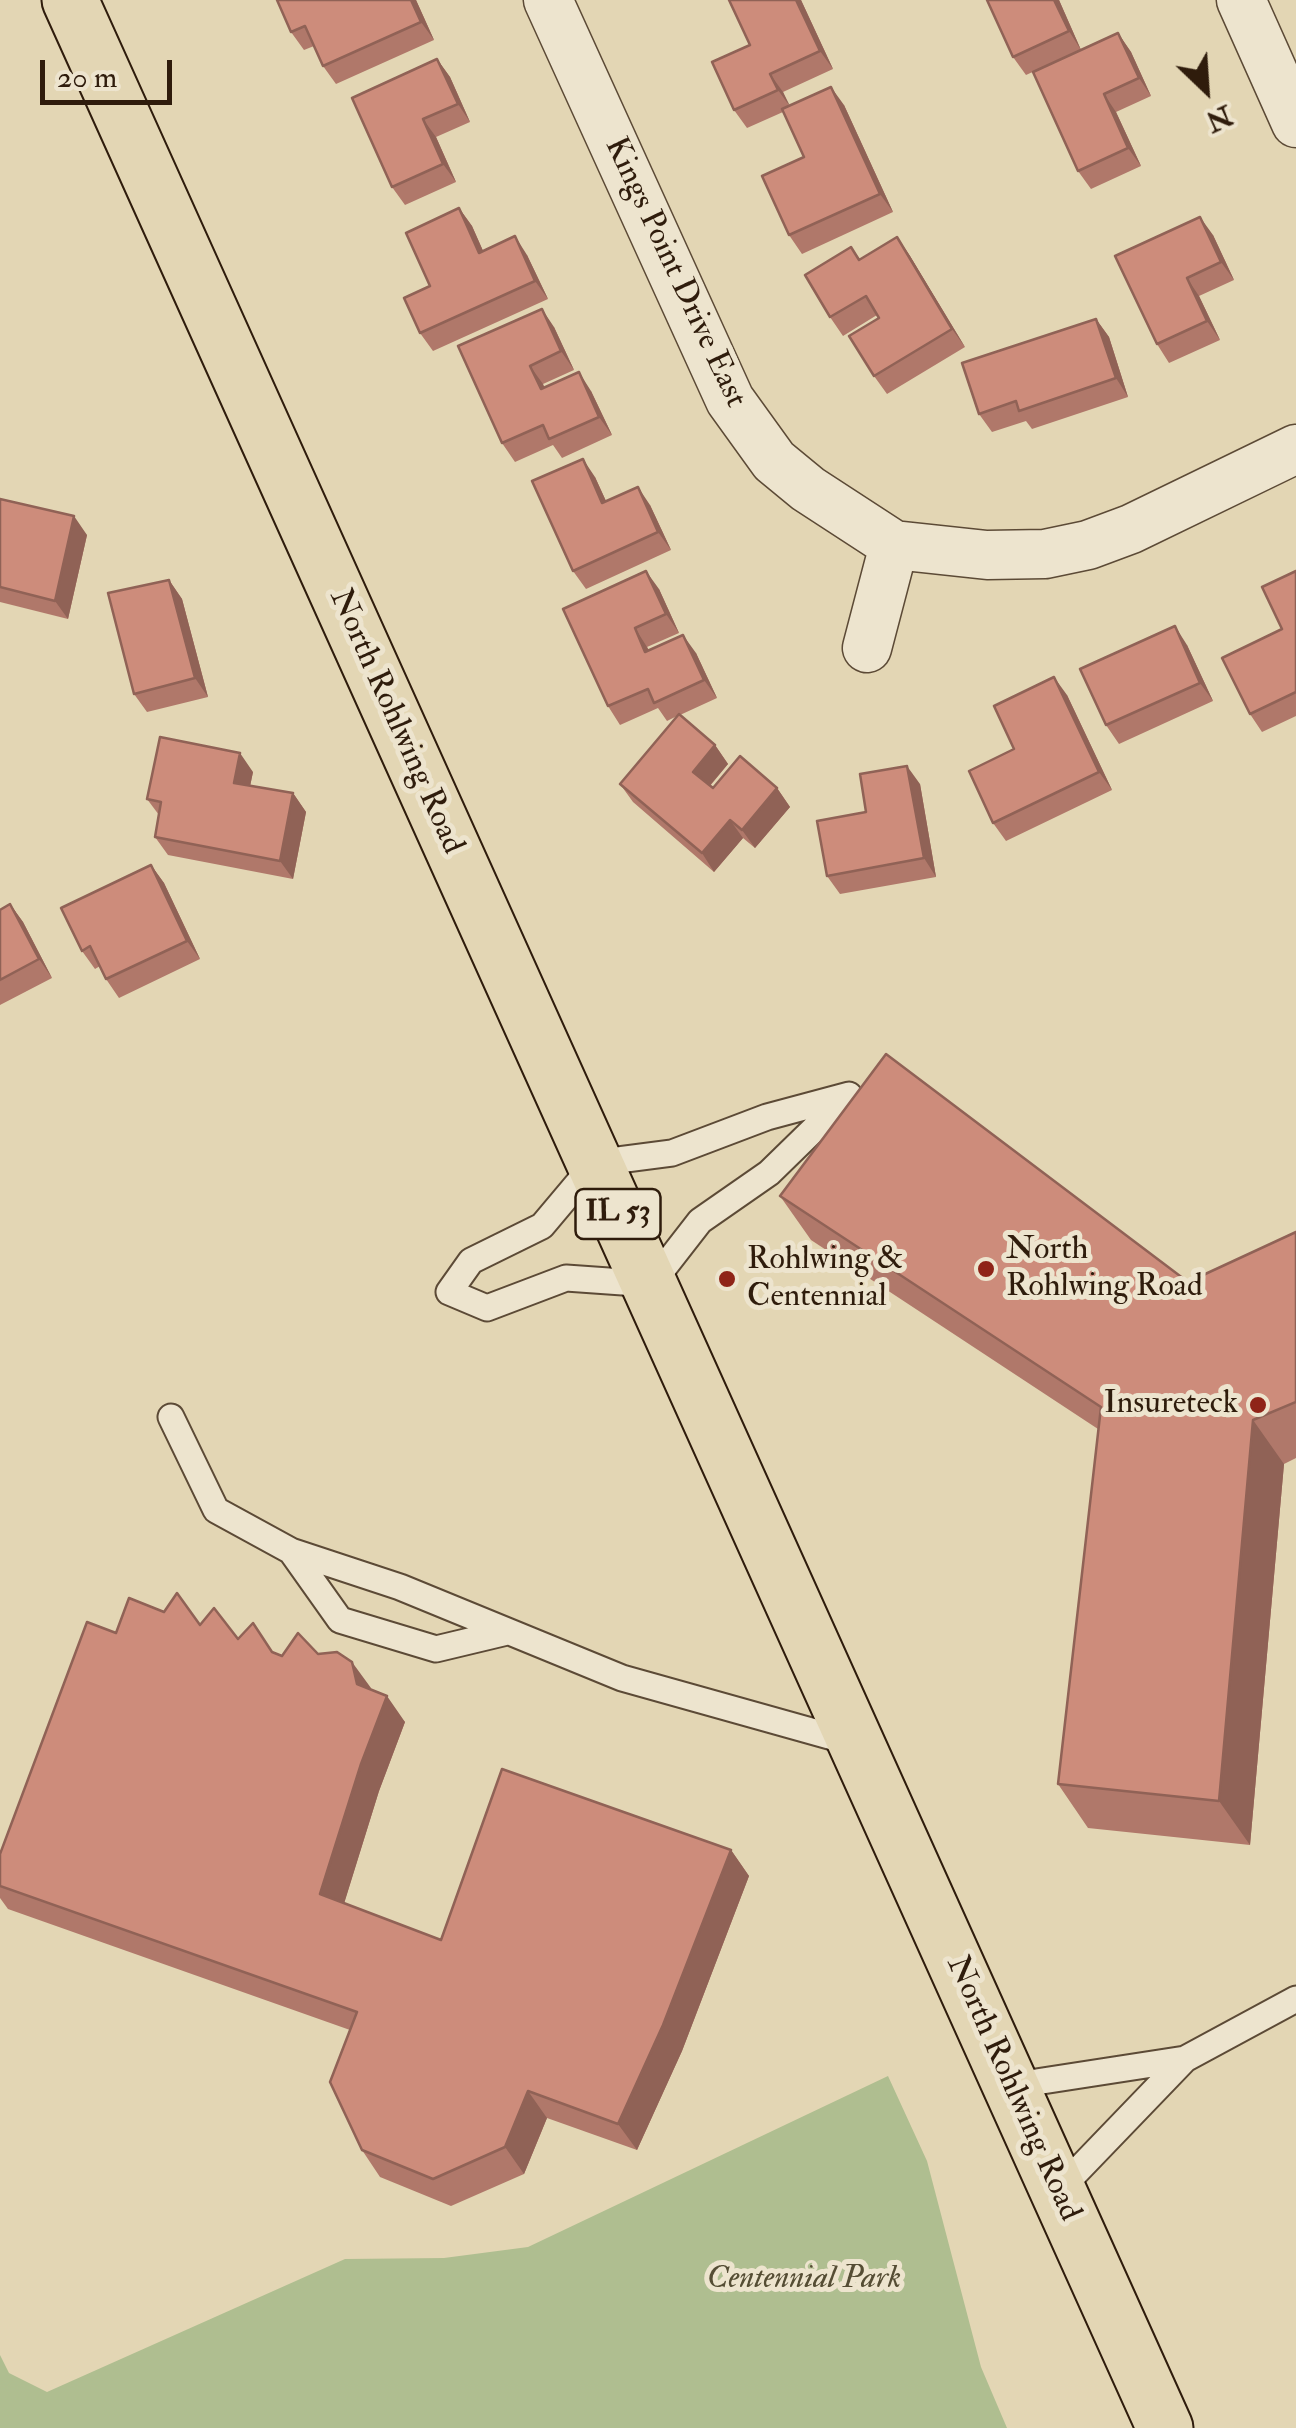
<!DOCTYPE html>
<style>
body{margin:0}
#map{position:relative;width:1296px;height:2428px;overflow:hidden;background:#e3d6b4;font-family:"IM FELL Double Pica",serif}
canvas{display:block}
.north{position:absolute;left:1156px;top:40px;width:100px;height:100px;-webkit-text-stroke:8px #ede4ce;paint-order:stroke;rotate:155deg;font-size:28px;font-weight:700;line-height:40px;text-align:center;color:#2f1c0c}
.north::after{content:'';display:block;margin:auto;width:35px;height:45px;background:#2f1c0c;clip-path:polygon(50% 0,100% 100%,50% 72%,0 100%)}
.scale{position:absolute;left:40px;top:60px;width:132px;height:45px;box-sizing:border-box;border:5px solid #2f1c0c;border-top:0;padding-left:12px;font-size:30px;line-height:35px;white-space:nowrap;color:#2f1c0c;-webkit-text-stroke:8px #ede4ce;paint-order:stroke}
</style>
<div id="map">
<canvas width="1296" height="2428"></canvas>
<div class="north">N</div>
<div class="scale">20 m</div>
</div>
<script>
const g = document.querySelector('canvas').getContext('2d');
g.lineJoin = 'round';
function fillPath(path, color) { g.fillStyle = color; g.fill(path, 'evenodd'); }
function strokePath(path, color, width, dash) { g.strokeStyle = color; g.lineWidth = width; g.lineCap = dash ? 'butt' : 'round'; g.setLineDash(dash || []); g.stroke(path); }
function write(font, color, halo, rows, align = 'center') {
  g.font = font + ' "IM FELL Double Pica",serif'; g.lineWidth = 10; g.setLineDash([]); g.textBaseline = 'middle'; g.strokeStyle = halo; g.fillStyle = color; for (const [text, x, y, turn = 0] of rows) {
    g.save(); g.translate(x, y); g.rotate((+turn || 0) * Math.PI / 180); g.textAlign = isNaN(turn) ? turn : align; if (halo) g.strokeText(text, 0, 0); g.fillText(text, 0, 0); g.restore();
  }
}
fillPath(new Path2D(`
 M 888,2076 L 927,2161 L 981,2367 L 1007,2428 L 0,2428 L 0,2355 L 9,2373 L 47,2392 L 345,2259 L 444,2258 L 528,2247 Z`), '#afbe90');
const lane = new Path2D(`
 M 849,1095 L 769,1173 L 700,1221 L 651,1284 L 566,1278 L 487,1308 L 449,1292 L 471,1261 L 542,1226 L 595,1163 L 672,1153 L 767,1117 Z
 M 171,1417 L 216,1510 L 291,1551 L 400,1587 L 622,1678 L 854,1743
 M 291,1551 L 340,1620 L 436,1649 L 507,1632
 M 1185,2059 L 1296,1999
 M 1010,2086 L 1185,2059 L 1058,2191`);
const street = new Path2D(`
 M 548,0 L 730,400 L 774,461 L 808,489 L 894,545 L 987,555 L 1045,554 L 1088,545 L 1131,529 L 1296,449
 M 1241,0 L 1296,123
 M 867,648 L 894,545`);
const primary = new Path2D(`
 M 70,0 L 1165,2428`);
strokePath(lane, '#5c4a36', 29);
strokePath(street, '#5c4a36', 51);
strokePath(primary, '#2f1c0c', 59);
strokePath(lane, '#ede4ce', 25);
strokePath(street, '#ede4ce', 48);
strokePath(primary, '#e3d6b4', 55);
fillPath(new Path2D(`
 M 277,0 L 416,0 L 434,40 L 336,84 L 323,66 L 314,46 L 304,50 L 291,32 Z
 M 729,0 L 801,0 L 833,69 L 783,92 L 789,106 L 844,105 L 893,212 L 802,254 L 789,235 L 804,157 L 783,112 L 747,128 L 734,110 L 750,45 Z
 M 1059,0 L 1081,50 L 1026,75 L 1013,57 Z
 M 1118,33 L 1131,52 L 1151,96 L 1116,112 L 1141,166 L 1091,189 L 1078,171 Z
 M 437,59 L 450,77 L 470,122 L 436,137 L 456,182 L 405,205 L 392,187 Z
 M 459,208 L 472,226 L 483,251 L 527,255 L 548,299 L 433,351 L 420,333 L 430,286 Z
 M 1213,235 L 1234,280 L 1199,296 L 1220,340 L 1169,363 L 1157,344 L 1115,256 Z
 M 897,237 L 910,256 L 965,347 L 887,394 L 874,376 L 879,318 L 877,315 L 843,336 L 830,317 L 851,247 L 860,259 Z
 M 1096,319 L 1109,337 L 1128,397 L 1032,429 L 1026,421 L 992,432 L 979,414 Z
 M 554,327 L 574,370 L 543,384 L 544,388 L 591,391 L 612,435 L 562,458 L 553,445 L 515,462 L 502,443 L 458,346 Z
 M 595,477 L 606,501 L 650,505 L 671,550 L 586,589 L 573,571 Z
 M 0,499 L 87,535 L 68,619 L 0,602 Z
 M 1296,571 L 1296,716 L 1262,732 L 1250,714 L 1282,629 Z
 M 169,580 L 182,599 L 208,697 L 147,712 L 134,694 Z
 M 659,589 L 679,633 L 647,647 L 649,650 L 696,653 L 717,698 L 680,715 L 715,745 L 728,764 L 710,786 L 713,788 L 777,788 L 790,807 L 755,848 L 743,838 L 714,872 L 633,802 L 620,784 L 677,716 L 667,721 L 658,708 L 620,725 L 608,706 L 563,609 Z
 M 1187,645 L 1213,701 L 1119,744 L 1106,725 Z
 M 1067,695 L 1112,790 L 1006,841 L 993,823 Z
 M 253,772 L 250,786 L 293,793 L 306,812 L 293,879 L 168,855 L 155,837 L 159,815 L 147,799 Z
 M 920,784 L 936,877 L 840,894 L 827,876 L 866,812 Z
 M 151,865 L 164,883 L 200,959 L 119,998 L 106,979 L 100,966 L 95,969 L 82,951 Z
 M 10,904 L 23,922 L 52,978 L 0,1005 L 0,910 Z
 M 780,1196 L 1188,1282 L 1296,1232 L 1296,1458 L 1284,1464 L 1250,1845 L 1088,1828 L 1058,1784 L 1098,1429 L 811,1240 Z
 M 164,1612 L 282,1656 L 318,1654 L 371,1689 L 405,1722 L 379,1791 L 344,1903 L 441,1940 L 731,1850 L 749,1876 L 682,2051 L 637,2150 L 547,2118 L 524,2174 L 451,2206 L 380,2177 L 362,2150 L 350,2030 L 8,1909 L 0,1898 L 0,1854 L 116,1633 Z`), '#b0786a');
fillPath(new Path2D(`
 M 411,0 L 416,0 L 434,40 L 421,22 Z
 M 796,0 L 801,0 L 833,69 L 820,51 Z
 M 1054,0 L 1059,0 L 1081,50 L 1069,31 Z
 M 1118,33 L 1131,52 L 1151,96 L 1139,78 Z
 M 437,59 L 450,77 L 470,122 L 458,104 Z
 M 770,74 L 783,92 L 791,108 L 778,90 Z
 M 831,87 L 844,105 L 893,212 L 880,194 Z
 M 1104,94 L 1116,112 L 1141,166 L 1128,148 Z
 M 423,119 L 436,137 L 456,182 L 443,164 Z
 M 459,208 L 472,226 L 492,271 L 479,253 Z
 M 1200,217 L 1213,235 L 1234,280 L 1221,262 Z
 M 515,236 L 527,255 L 548,299 L 535,281 Z
 M 897,237 L 910,256 L 965,347 L 952,329 Z
 M 1187,278 L 1199,296 L 1220,340 L 1207,321 Z
 M 542,309 L 554,327 L 574,370 L 561,351 Z
 M 1096,319 L 1109,337 L 1128,397 L 1116,378 Z
 M 530,366 L 543,384 L 553,408 L 541,389 Z
 M 579,372 L 591,391 L 612,435 L 599,417 Z
 M 583,459 L 595,477 L 615,521 L 602,503 Z
 M 638,487 L 650,505 L 671,550 L 658,532 Z
 M 74,516 L 87,535 L 68,619 L 55,601 Z
 M 646,571 L 659,589 L 679,633 L 666,614 Z
 M 169,580 L 182,599 L 208,697 L 195,678 Z
 M 1175,626 L 1187,645 L 1213,701 L 1200,683 Z
 M 635,628 L 647,647 L 658,670 L 645,652 Z
 M 683,635 L 696,653 L 717,698 L 704,680 Z
 M 1054,677 L 1067,695 L 1112,790 L 1099,772 Z
 M 715,745 L 728,764 L 706,790 L 693,772 Z
 M 240,753 L 253,772 L 247,801 L 234,783 Z
 M 907,766 L 920,784 L 936,877 L 924,858 Z
 M 777,788 L 790,807 L 755,848 L 742,830 Z
 M 293,793 L 306,812 L 293,879 L 280,861 Z
 M 730,820 L 743,838 L 714,872 L 702,853 Z
 M 151,865 L 164,883 L 200,959 L 187,941 Z
 M 10,904 L 23,922 L 52,978 L 39,959 Z
 M 1253,1420 L 1284,1464 L 1250,1845 L 1219,1801 Z
 M 352,1662 L 371,1688 L 375,1710 L 357,1684 Z
 M 387,1696 L 405,1722 L 379,1791 L 339,1920 L 320,1894 L 361,1764 Z
 M 731,1850 L 749,1876 L 682,2051 L 637,2150 L 618,2124 Z
 M 528,2091 L 547,2118 L 524,2174 L 505,2147 Z`), '#906256');
const building = new Path2D(`
 M 277,0 L 411,0 L 421,22 L 323,66 L 305,26 L 291,32 Z
 M 729,0 L 796,0 L 820,51 L 770,74 L 778,90 L 734,110 L 712,62 L 750,45 Z
 M 987,0 L 1054,0 L 1069,31 L 1013,57 Z
 M 1118,33 L 1139,78 L 1104,94 L 1128,148 L 1078,171 L 1033,72 Z
 M 437,59 L 458,104 L 423,119 L 443,164 L 392,187 L 352,98 Z
 M 831,87 L 880,194 L 789,235 L 762,176 L 804,157 L 782,109 Z
 M 459,208 L 479,253 L 515,236 L 535,281 L 420,333 L 404,298 L 430,286 L 406,233 Z
 M 1200,217 L 1221,262 L 1187,278 L 1207,321 L 1157,344 L 1115,256 Z
 M 897,237 L 952,329 L 874,376 L 849,336 L 879,318 L 866,296 L 830,317 L 805,275 L 851,247 L 859,260 Z
 M 542,309 L 561,351 L 530,366 L 541,389 L 579,372 L 599,417 L 549,439 L 543,425 L 502,443 L 458,346 Z
 M 1096,319 L 1116,378 L 1019,411 L 1016,401 L 979,414 L 962,363 Z
 M 583,459 L 602,503 L 638,487 L 658,532 L 573,571 L 532,481 Z
 M 0,499 L 74,516 L 55,601 L 0,587 Z
 M 646,571 L 666,614 L 635,628 L 645,652 L 683,635 L 704,680 L 654,703 L 648,689 L 608,706 L 563,609 Z
 M 1296,571 L 1296,692 L 1250,714 L 1222,658 L 1282,629 L 1262,587 Z
 M 169,580 L 195,678 L 134,694 L 108,593 Z
 M 1175,626 L 1200,683 L 1106,725 L 1080,669 Z
 M 1054,677 L 1099,772 L 993,823 L 969,771 L 1014,749 L 994,706 Z
 M 679,714 L 715,745 L 693,772 L 713,788 L 740,756 L 777,788 L 742,830 L 730,820 L 702,853 L 620,784 Z
 M 160,737 L 240,753 L 234,783 L 293,793 L 280,861 L 155,837 L 161,802 L 147,799 Z
 M 907,766 L 924,858 L 827,876 L 817,821 L 866,812 L 860,774 Z
 M 151,865 L 187,941 L 106,979 L 90,946 L 82,951 L 61,908 Z
 M 10,904 L 39,959 L 0,980 L 0,910 Z
 M 886,1054 L 1188,1282 L 1296,1232 L 1296,1402 L 1253,1420 L 1219,1801 L 1058,1784 L 1101,1407 L 780,1196 Z
 M 177,1593 L 200,1625 L 214,1608 L 238,1639 L 253,1623 L 272,1652 L 282,1656 L 298,1633 L 318,1654 L 337,1652 L 352,1662 L 357,1684 L 387,1696 L 361,1764 L 320,1894 L 441,1940 L 502,1769 L 731,1850 L 663,2025 L 618,2124 L 528,2091 L 505,2147 L 433,2179 L 362,2150 L 330,2082 L 357,2012 L 0,1886 L 0,1854 L 87,1622 L 116,1633 L 129,1598 L 164,1612 Z`);
fillPath(building, '#cd8c7b');
strokePath(building, '#906256', 2.5);
for (const [x, y, r, color] of [
 [986,1269,10,"#8f2418"],
 [727,1279,10,"#8f2418"],
 [1258,1405,10,"#8f2418"]
]) { const dot = new Path2D(); dot.arc(x, y, r, 0, 2 * Math.PI); g.fillStyle = color; g.fill(dot); strokePath(dot, '#ede4ce', 4); }
for (const [x, y, w] of [
 [618,1214,85]
]) { const box = new Path2D(); box.roundRect(x - w / 2, y - 25, w, 50, 8); g.fillStyle = '#ede4ce'; g.fill(box); strokePath(box, '#2f1c0c', 2.5); }
write('bold 30px', '#2f1c0c', null, [
 ["IL 53",618,1214]
]);
write('32px', '#2f1c0c', '#ede4ce', [
 ["Kings Point Drive East",674,273,65],
 ["North Rohlwing Road",395,722,66],
 ["North Rohlwing Road",1012,2089,66]
]);
write('32px', '#2f1c0c', '#ede4ce', [
 ["North",1006,1251],
 ["Rohlwing Road",1006,1288],
 ["Rohlwing &",747,1261],
 ["Centennial",747,1298],
 ["Insureteck",1238,1405,"right"]
], 'left');
write('italic 32px', '#554d34', '#ede4ce', [
 ["Centennial Park",804,2280]
]);
</script>
